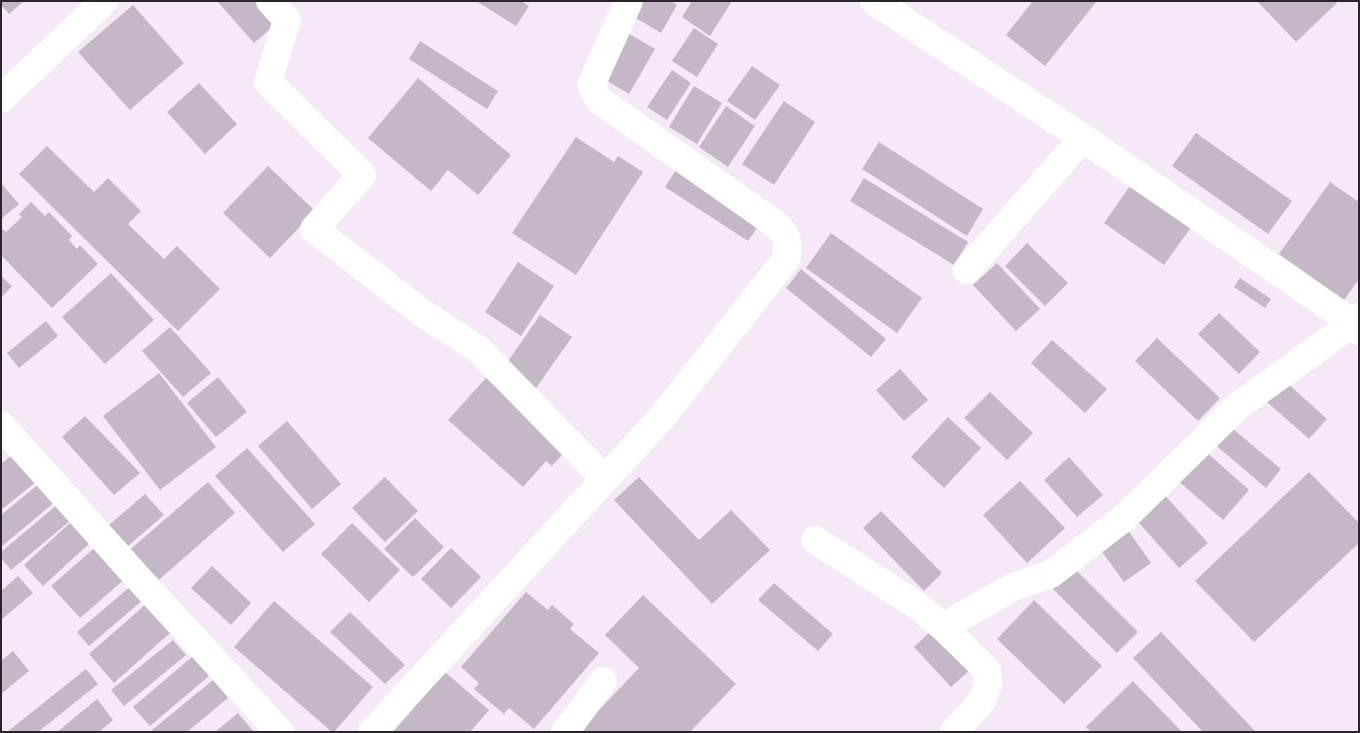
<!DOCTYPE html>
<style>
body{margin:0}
#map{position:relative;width:1360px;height:733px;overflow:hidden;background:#f6e9f7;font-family:Mulish,sans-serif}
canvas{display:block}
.frame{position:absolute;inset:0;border:2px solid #282429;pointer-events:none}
</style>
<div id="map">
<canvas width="1360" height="733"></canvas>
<div class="frame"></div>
</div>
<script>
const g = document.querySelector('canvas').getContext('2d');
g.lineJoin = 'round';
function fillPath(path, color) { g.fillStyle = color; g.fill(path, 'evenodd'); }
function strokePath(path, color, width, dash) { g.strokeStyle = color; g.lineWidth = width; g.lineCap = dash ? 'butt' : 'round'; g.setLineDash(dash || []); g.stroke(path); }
fillPath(new Path2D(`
 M 1,1 L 24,1 L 9,14 L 1,5 Z
 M 217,1 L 256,1 L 276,24 L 254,43 Z
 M 476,1 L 521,1 L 529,6 L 516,26 Z
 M 636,1 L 671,1 L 677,5 L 661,33 L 629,14 Z
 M 692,1 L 732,1 L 710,36 L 682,17 Z
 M 1033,1 L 1097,1 L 1045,66 L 1006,35 Z
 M 1257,1 L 1335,1 L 1337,3 L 1296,42 Z
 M 133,5 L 184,63 L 130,110 L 78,52 Z
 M 694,28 L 718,44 L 697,77 L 672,61 Z
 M 626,32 L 655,49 L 629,94 L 599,76 Z
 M 420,41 L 498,91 L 487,109 L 409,59 Z
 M 752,66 L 780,85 L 755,120 L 727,101 Z
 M 672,70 L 691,83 L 667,120 L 647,107 Z
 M 418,78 L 511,155 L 478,195 L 448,170 L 431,191 L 368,138 Z
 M 199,83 L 237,124 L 205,154 L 167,112 Z
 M 694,86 L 722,103 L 697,144 L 669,127 Z
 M 784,101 L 815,122 L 774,185 L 742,164 Z
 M 726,106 L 755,126 L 728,167 L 699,147 Z
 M 1196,133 L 1292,201 L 1268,234 L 1172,166 Z
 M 576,137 L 614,162 L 618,156 L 643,172 L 576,275 L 512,233 Z
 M 879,142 L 983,209 L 967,236 L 862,169 Z
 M 47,146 L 94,192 L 108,178 L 141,211 L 128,224 L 164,259 L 177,246 L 220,289 L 178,331 L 19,174 Z
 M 268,166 L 315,211 L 270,258 L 223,213 Z
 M 678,167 L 761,222 L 748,241 L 665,187 Z
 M 864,178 L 968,242 L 954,265 L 850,201 Z
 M 1330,182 L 1359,202 L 1359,279 L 1344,300 L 1279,254 Z
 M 1,183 L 19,204 L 1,219 Z
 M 1132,183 L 1192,226 L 1164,265 L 1104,223 Z
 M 31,202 L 45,216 L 49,212 L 72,236 L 69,240 L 77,249 L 80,245 L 98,264 L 52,308 L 1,255 L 1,228 L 6,232 L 22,217 L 19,214 Z
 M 831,233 L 922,298 L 897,333 L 806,268 Z
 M 1027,243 L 1068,283 L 1045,306 L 1005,266 Z
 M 518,262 L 554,286 L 521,336 L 485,312 Z
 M 997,263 L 1040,309 L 1016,331 L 973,285 Z
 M 801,269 L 886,339 L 871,357 L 786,288 Z
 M 111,273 L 154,320 L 105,364 L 62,317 Z
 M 1,276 L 12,286 L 1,298 Z
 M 1240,278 L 1271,299 L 1265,308 L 1234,287 Z
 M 1219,313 L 1260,352 L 1239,374 L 1198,334 Z
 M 540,315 L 572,337 L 536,388 L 504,367 Z
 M 46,321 L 58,336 L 19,368 L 7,353 Z
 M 170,327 L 211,373 L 183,397 L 142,351 Z
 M 1157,338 L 1220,398 L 1198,421 L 1135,361 Z
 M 1052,340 L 1107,389 L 1085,413 L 1031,363 Z
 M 900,369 L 928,400 L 904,421 L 876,390 Z
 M 159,373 L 216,447 L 160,490 L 103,416 Z
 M 218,377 L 247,412 L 216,437 L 187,403 Z
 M 486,378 L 567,449 L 552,466 L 546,461 L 523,487 L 448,420 Z
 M 1285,381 L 1327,419 L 1309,439 L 1267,402 Z
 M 990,392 L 1033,433 L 1007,460 L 964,418 Z
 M 85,416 L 140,473 L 114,495 L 62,437 Z
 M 948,417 L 981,448 L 944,488 L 911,457 Z
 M 287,421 L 341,484 L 312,509 L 258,446 Z
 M 1227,424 L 1281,469 L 1266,488 L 1212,442 Z
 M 247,448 L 315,524 L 283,552 L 215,476 Z
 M 1203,449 L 1249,490 L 1223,520 L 1176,479 Z
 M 13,454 L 36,482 L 1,510 L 1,464 Z
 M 1069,457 L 1103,495 L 1077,517 L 1044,480 Z
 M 1309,472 L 1359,523 L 1359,543 L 1254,642 L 1195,581 Z
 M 385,477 L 418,511 L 385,542 L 352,508 Z
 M 639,477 L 699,540 L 731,510 L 770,550 L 712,604 L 614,500 Z
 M 1020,481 L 1065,528 L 1027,563 L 983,515 Z
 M 208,482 L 235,513 L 152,586 L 125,554 Z
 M 40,483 L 56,501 L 1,547 L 1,515 Z
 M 1161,491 L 1208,543 L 1179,568 L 1133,516 Z
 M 145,494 L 164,515 L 120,553 L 101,532 Z
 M 58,504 L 71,520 L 11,570 L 1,558 L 1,552 Z
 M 881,511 L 942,573 L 924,591 L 863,528 Z
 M 415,518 L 444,547 L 413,577 L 384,549 Z
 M 72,521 L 91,542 L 43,586 L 24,565 Z
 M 352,523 L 400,570 L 369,602 L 321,554 Z
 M 1125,526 L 1151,563 L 1124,582 L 1097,545 Z
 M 98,545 L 127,577 L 80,618 L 51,586 Z
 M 451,548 L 481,577 L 451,608 L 421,579 Z
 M 212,566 L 251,603 L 231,625 L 191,588 Z
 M 1074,568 L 1138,632 L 1117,653 L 1053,589 Z
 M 18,576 L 33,593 L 1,620 L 1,591 Z
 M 774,583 L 833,634 L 818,651 L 758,600 Z
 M 132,585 L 144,599 L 89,646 L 77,632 Z
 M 526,592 L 548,610 L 552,605 L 574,624 L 570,629 L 599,653 L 534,729 L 509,708 L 504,714 L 474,689 L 479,683 L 461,667 Z
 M 643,595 L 736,684 L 690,732 L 578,732 L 639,668 L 605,635 Z
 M 1034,600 L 1102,666 L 1064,704 L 997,639 Z
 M 274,601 L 373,687 L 334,732 L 332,732 L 234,647 Z
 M 146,604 L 171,632 L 114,683 L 89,654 Z
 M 350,612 L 405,665 L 385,684 L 330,632 Z
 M 933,629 L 970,670 L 951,687 L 914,647 Z
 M 1161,632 L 1256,732 L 1203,732 L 1133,658 Z
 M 173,640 L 186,655 L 124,706 L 111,690 Z
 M 13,651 L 29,671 L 1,694 L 1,661 Z
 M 193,656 L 209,676 L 150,726 L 133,707 Z
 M 86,669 L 98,684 L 38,732 L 7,732 Z
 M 445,672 L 489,710 L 470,732 L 393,732 Z
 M 213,680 L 228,698 L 187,732 L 153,732 L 152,730 Z
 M 1133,681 L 1182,732 L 1091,732 L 1086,727 Z
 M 97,699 L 113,720 L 99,732 L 57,732 Z
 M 238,713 L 254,732 L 215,732 Z`), '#c4b8c6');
strokePath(new Path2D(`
 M 270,1 L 287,20 L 268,82 L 362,175 L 314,229 L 425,315 L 478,349 L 605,479
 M 874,1 L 1083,138 L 1353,323 L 1359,331
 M 967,270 L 1083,138
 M 1,425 L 139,579 L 280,732
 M 815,540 L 918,606 L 943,627 L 1011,588 L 1051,574 L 1124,518 L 1238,406 L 1353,323 L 1359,317
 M 943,627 L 987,670 L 988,685 L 981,702 L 954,732
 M 372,732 L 663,416 L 787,258 C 788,241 788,235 775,224 L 599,100 L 591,85 L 629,1
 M 565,732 L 603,681`), '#fff', 28);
strokePath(new Path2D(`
 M 1,99 L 104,1`), '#fff', 28);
</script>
